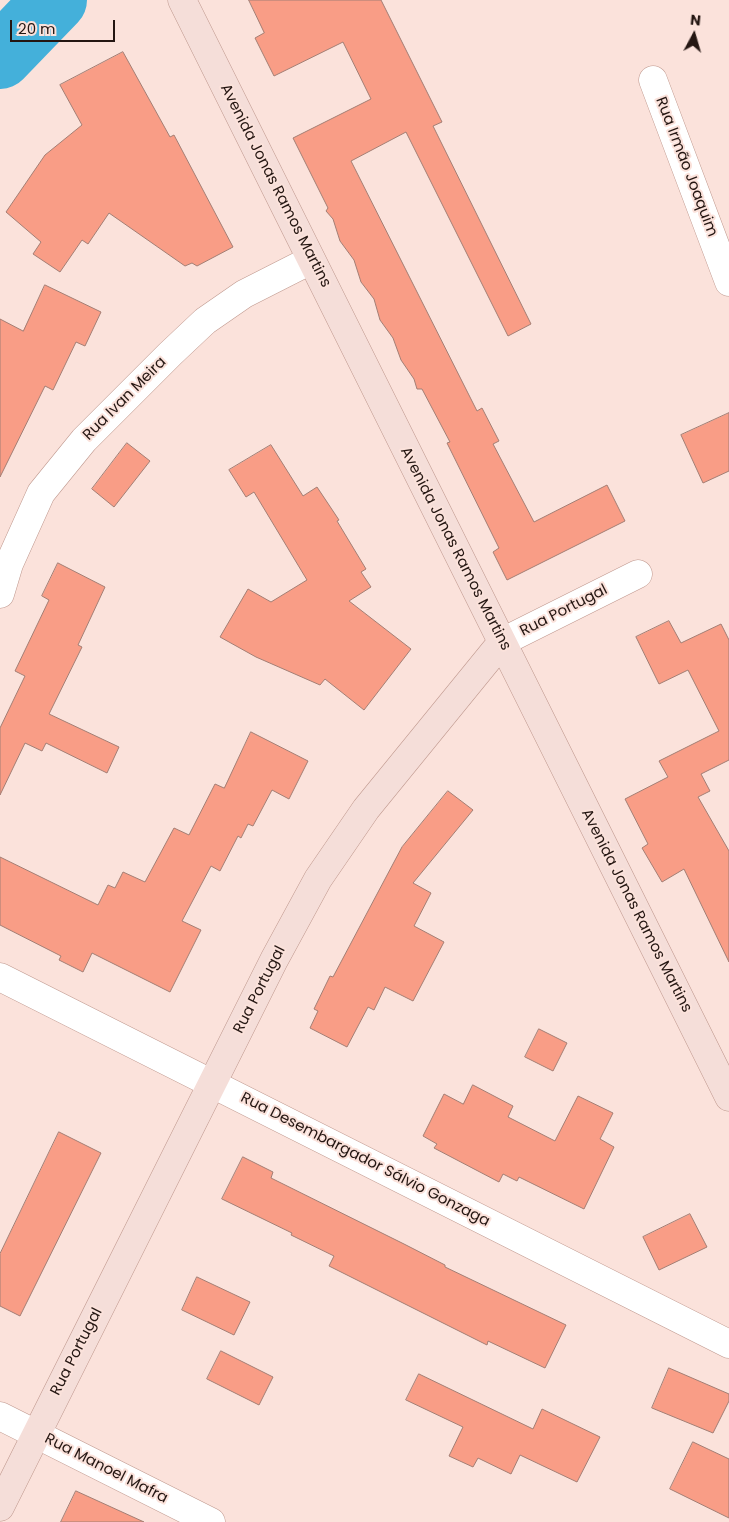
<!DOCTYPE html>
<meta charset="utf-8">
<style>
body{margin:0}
#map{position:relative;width:729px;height:1522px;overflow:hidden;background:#fbe2db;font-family:Poppins,sans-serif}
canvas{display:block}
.north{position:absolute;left:669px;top:10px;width:50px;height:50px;-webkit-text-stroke:4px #fbe2db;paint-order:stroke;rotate:6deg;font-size:14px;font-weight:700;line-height:20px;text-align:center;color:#241612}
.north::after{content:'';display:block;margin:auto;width:18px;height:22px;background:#241612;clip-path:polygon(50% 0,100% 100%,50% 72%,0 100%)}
.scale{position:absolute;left:10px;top:20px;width:105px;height:22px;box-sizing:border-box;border:2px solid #241612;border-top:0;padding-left:6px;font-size:15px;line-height:18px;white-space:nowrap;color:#241612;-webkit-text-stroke:4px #fbe2db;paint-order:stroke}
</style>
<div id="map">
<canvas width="729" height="1522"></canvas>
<div class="north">N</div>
<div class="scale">20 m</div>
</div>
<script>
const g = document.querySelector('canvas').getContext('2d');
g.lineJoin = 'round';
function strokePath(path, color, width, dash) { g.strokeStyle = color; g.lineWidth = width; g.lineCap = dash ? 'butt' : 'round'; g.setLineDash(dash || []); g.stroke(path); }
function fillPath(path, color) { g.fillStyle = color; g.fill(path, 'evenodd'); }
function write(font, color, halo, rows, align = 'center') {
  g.font = font + ' Poppins,sans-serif'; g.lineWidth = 4; g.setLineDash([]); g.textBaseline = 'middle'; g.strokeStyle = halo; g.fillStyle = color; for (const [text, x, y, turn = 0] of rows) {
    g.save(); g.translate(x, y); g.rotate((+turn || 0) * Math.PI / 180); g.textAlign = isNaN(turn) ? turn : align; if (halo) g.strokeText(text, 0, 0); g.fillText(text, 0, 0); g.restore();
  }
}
strokePath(new Path2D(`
 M 0,57 L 55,0`), '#44b0da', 64);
const building = new Path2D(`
 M 249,0 L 381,0 L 442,122 L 433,126 L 531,324 L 508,336 L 406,132 L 351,161 L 477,411 L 482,408 L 499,441 L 493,444 L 534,522 L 607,485 L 625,521 L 507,580 L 493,552 L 499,548 L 447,443 L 450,442 L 422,389 L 417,389 L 414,379 L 401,360 L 393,338 L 380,320 L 374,299 L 361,282 L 354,260 L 340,241 L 333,219 L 326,211 L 328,208 L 293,138 L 371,99 L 343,42 L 274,76 L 255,38 L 264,33 Z
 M 123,52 L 170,137 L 174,135 L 233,247 L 197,266 L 192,263 L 185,266 L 109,213 L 88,244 L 82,240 L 60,272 L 33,254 L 41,242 L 6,212 L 45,155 L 82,125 L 60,85 Z
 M 45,285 L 101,312 L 85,346 L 76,342 L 53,390 L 45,386 L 0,477 L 0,319 L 23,331 Z
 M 729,413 L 729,471 L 703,483 L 681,435 Z
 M 127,443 L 150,461 L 114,507 L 92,489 Z
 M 271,445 L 303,496 L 317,487 L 339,520 L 337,521 L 366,569 L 361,572 L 371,587 L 349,601 L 411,649 L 364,710 L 325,679 L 320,685 L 256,657 L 220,637 L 248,589 L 271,602 L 307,580 L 254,492 L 246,497 L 229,470 Z
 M 58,563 L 105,587 L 78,645 L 82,647 L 49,714 L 119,747 L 107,773 L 46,743 L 42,751 L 25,743 L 0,795 L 0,728 L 25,676 L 15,671 L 49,600 L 42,596 Z
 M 669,621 L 681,643 L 721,624 L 729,640 L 729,760 L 701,774 L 710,791 L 698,797 L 729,851 L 729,962 L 684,869 L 662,882 L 642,848 L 648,844 L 625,799 L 668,777 L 659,761 L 719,731 L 688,670 L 659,684 L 636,637 Z
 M 251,732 L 308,761 L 289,799 L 272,790 L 253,826 L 248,824 L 241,838 L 238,836 L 220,871 L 211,866 L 182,921 L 201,930 L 170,992 L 92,953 L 83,972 L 59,960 L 61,956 L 0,925 L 0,857 L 98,905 L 108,885 L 115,888 L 123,872 L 145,882 L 174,828 L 189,835 L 215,784 L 224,788 Z
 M 448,791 L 473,810 L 413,883 L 431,893 L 414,926 L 444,942 L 413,1001 L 385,987 L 374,1010 L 368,1007 L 347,1047 L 310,1028 L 318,1011 L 314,1009 L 330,976 L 333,977 L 402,847 Z
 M 539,1029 L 567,1043 L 553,1071 L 525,1057 Z
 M 473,1085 L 513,1106 L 508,1117 L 555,1141 L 578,1096 L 613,1113 L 600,1139 L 614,1147 L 584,1209 L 519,1177 L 517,1181 L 503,1174 L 499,1182 L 434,1148 L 437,1144 L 423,1136 L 444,1094 L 463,1104 Z
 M 59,1132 L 101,1153 L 20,1316 L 0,1306 L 0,1254 Z
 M 243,1157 L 273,1172 L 271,1178 L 404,1244 L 445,1265 L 445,1267 L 566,1325 L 545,1368 L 488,1341 L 487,1345 L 329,1266 L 334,1256 L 291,1235 L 292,1233 L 222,1199 Z
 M 690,1214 L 707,1247 L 659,1270 L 643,1237 Z
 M 197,1277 L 250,1302 L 234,1335 L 182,1310 Z
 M 221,1351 L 273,1377 L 259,1405 L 207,1379 Z
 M 669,1368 L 729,1394 L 729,1401 L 713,1433 L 652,1408 Z
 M 419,1374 L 533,1429 L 542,1409 L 600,1437 L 577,1482 L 520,1455 L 511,1474 L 478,1458 L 473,1467 L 449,1456 L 463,1427 L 406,1400 Z
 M 693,1442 L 729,1459 L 729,1518 L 670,1489 Z
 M 76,1491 L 144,1522 L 61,1522 Z`);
fillPath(building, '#f99d86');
strokePath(building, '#a37e74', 1);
const street = new Path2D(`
 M 653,80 L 729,282
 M 0,594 L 9,564 L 41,493 L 84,440 L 170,354 L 205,321 L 244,294 L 311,260
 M 502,642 L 638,574
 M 0,977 L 729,1344
 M 0,1416 L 211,1522`);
const secondary = new Path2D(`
 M 182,0 L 729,1097
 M 0,1507 L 274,960 L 318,879 L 366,809 L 502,642`);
strokePath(street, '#bf988e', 29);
strokePath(secondary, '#bf988e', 29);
strokePath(street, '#fff', 28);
strokePath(secondary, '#f5ded9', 28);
write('15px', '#241612', '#fbe2db', [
 ["Rua Irmão Joaquim",686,167,69],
 ["Avenida Jonas Ramos Martins",275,186,63],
 ["Rua Ivan Meira",125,399,-45],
 ["Avenida Jonas Ramos Martins",455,549,63],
 ["Rua Portugal",564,611,-27],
 ["Avenida Jonas Ramos Martins",636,911,63],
 ["Rua Portugal",260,990,-63],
 ["Rua Desembargador Sálvio Gonzaga",365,1160,27],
 ["Rua Portugal",77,1352,-63],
 ["Rua Manoel Mafra",106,1469,27]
]);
</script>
